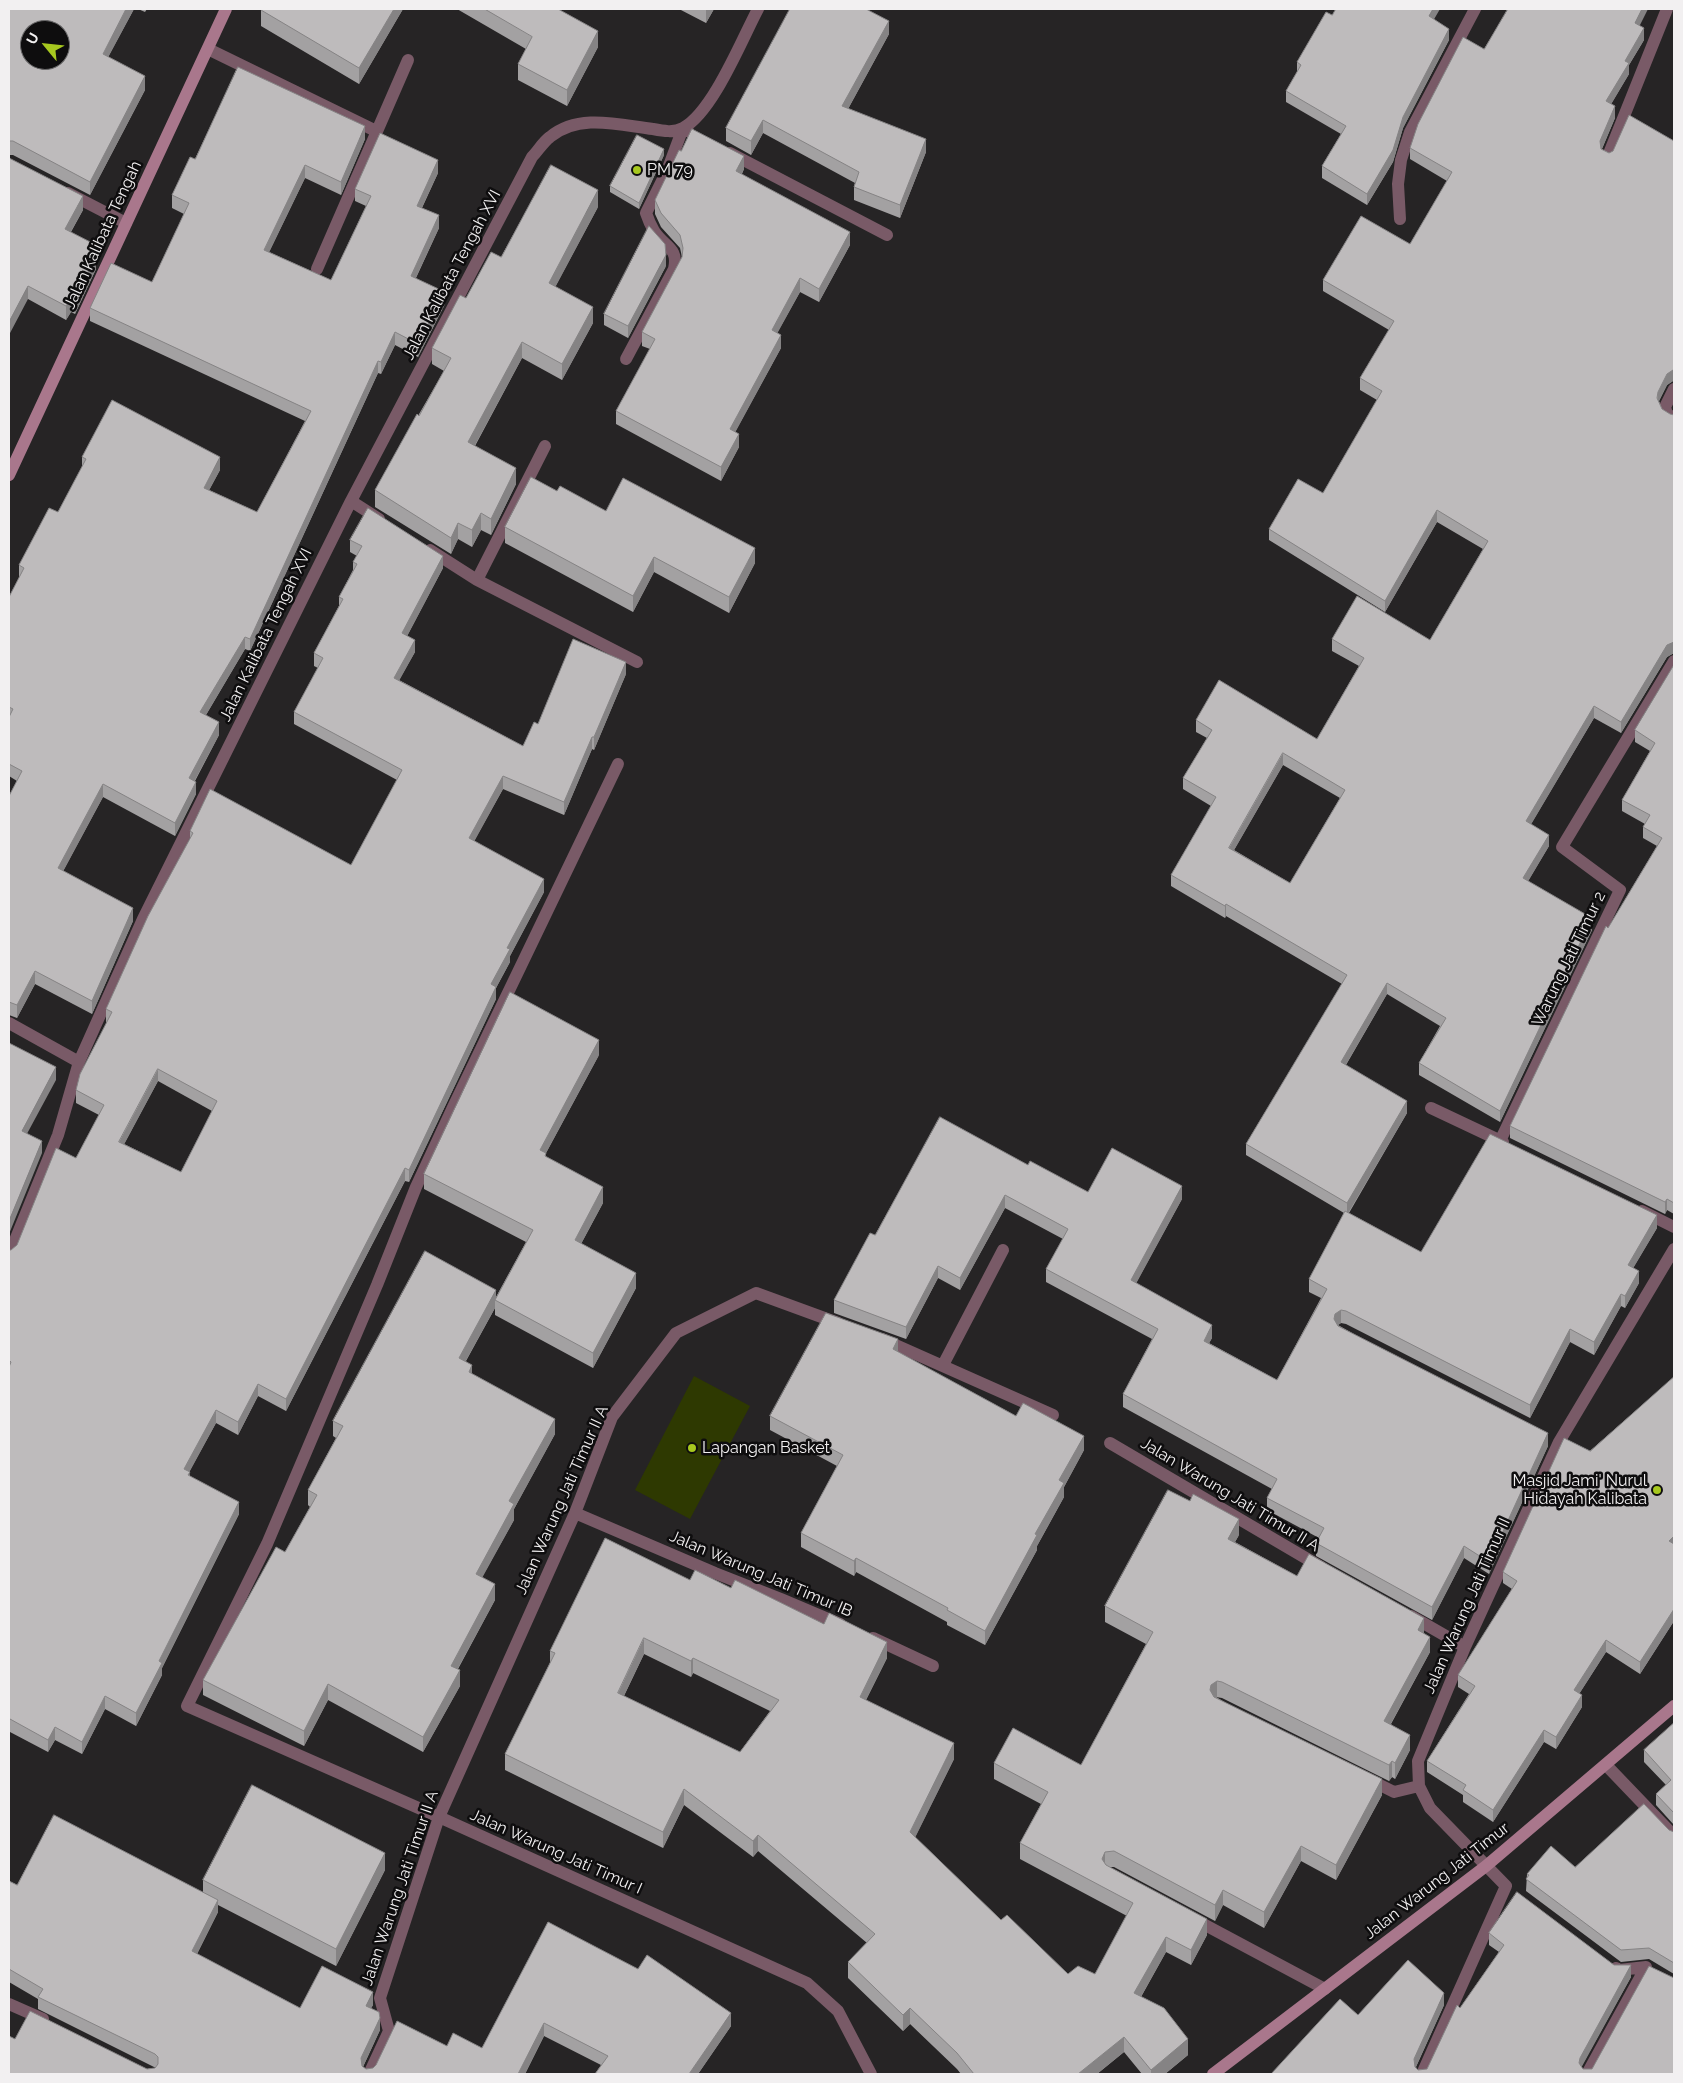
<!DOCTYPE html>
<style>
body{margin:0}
#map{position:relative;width:1683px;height:2083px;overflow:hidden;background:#262425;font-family:Raleway,sans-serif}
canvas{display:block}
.frame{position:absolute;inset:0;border:10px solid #f2f0f1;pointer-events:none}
.north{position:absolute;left:20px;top:20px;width:50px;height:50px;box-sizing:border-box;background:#0e0d0e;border:1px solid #696869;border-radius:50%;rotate:298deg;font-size:14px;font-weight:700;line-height:20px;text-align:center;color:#f2f0f1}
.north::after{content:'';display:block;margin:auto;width:18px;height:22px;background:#a7c81f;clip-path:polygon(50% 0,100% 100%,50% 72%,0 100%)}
</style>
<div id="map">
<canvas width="1683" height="2083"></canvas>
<div class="frame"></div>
<div class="north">U</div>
</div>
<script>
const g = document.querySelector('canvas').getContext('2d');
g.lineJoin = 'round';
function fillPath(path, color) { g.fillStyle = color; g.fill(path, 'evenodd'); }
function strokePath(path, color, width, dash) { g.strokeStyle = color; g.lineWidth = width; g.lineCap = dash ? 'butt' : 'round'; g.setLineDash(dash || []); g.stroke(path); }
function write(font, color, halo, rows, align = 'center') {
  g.font = font + ' Raleway,sans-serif'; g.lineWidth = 5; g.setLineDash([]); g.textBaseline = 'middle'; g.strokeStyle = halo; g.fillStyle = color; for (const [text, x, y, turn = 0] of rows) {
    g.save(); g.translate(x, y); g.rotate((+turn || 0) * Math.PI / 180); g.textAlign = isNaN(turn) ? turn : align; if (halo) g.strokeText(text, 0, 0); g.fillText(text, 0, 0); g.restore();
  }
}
fillPath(new Path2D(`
 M 694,1376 L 750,1406 L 690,1519 L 635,1490 Z`), '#2e3901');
strokePath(new Path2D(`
 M 208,49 L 376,131
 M 730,153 L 887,235
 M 1608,156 L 1667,9
 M 68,193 L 126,223
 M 1400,219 L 1398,184 L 1401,160 L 1410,132 L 1475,9
 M 317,269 L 408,60
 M 626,359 L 674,269 C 679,247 664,247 654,231 C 651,226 648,219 646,213 L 667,171 L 683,128 L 688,131
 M 1674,389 L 1665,407 L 1667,414 L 1674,418
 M 351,501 L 379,519
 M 430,550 L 477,580 L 637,662
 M 477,580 L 545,446
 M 618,764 L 454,1105 L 416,1187 L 377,1285 L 267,1544 L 187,1706 L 439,1817 L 807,1983 L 838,2011 L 871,2074
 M 9,1023 L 79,1062
 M 1431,1108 L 1503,1142
 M 1500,1141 L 1620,890 L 1562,847 L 1674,661
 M 1642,1211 L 1674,1227
 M 9,1255 L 58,1135 L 79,1062 L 143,919 L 351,501 L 532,157 C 538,151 543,142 550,137 C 579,113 619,125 653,129 C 663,131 674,133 683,128 C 713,112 742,39 758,9
 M 882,1339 L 1053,1415
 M 943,1365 L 1003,1250
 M 1110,1443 L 1321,1567
 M 575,1513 L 715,1573 L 781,1599 L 840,1624
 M 1411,1616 L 1465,1647
 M 873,1638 L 933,1666
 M 1606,1765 L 1674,1836
 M 1368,1779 L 1394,1792 L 1419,1786
 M 1192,1918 L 1325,1989
 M 9,2004 L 43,2019
 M 369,2074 L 389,2031 L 380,1998 L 439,1817 L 575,1513 L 612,1417 L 676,1333 L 756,1293 L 838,1323
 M 1422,2074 L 1506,1886 L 1430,1808 L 1419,1786 L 1418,1761 L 1465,1647 L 1559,1442 L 1674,1249
 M 1587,2074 L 1646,1967 L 1619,1970 L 1616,1968`), '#795a67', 12);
strokePath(new Path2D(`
 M 9,475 L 226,9
 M 1213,2074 L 1486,1866 L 1674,1706`), '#a9778c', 12);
fillPath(new Path2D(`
 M 9,9 L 134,9 L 108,57 L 145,90 L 90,195 L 13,155 L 9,155 Z
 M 138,9 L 147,9 L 145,12 Z
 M 261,9 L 403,9 L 359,84 L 261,26 Z
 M 457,9 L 558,9 L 598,47 L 567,106 L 518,80 L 518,64 L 526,49 Z
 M 679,9 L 714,9 L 706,23 Z
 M 790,9 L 867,9 L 889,34 L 848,109 L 926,152 L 900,218 L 854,200 L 854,187 L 855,183 L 763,133 L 751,155 L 726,141 L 726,128 Z
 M 1332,15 L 1434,19 L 1449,40 L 1403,128 L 1393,162 L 1367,205 L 1322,178 L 1322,166 L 1341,134 L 1286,102 L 1286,91 L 1297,72 L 1297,62 Z
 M 1639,26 L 1644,40 L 1629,65 L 1629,74 L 1611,104 L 1615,118 L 1602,149 L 1609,153 L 1674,141 L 1674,381 L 1673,381 L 1667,385 L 1659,401 L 1662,409 L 1670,414 L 1674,415 L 1674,653 L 1667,657 L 1621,733 L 1594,718 L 1531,824 L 1549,846 L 1528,881 L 1592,930 L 1500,1122 L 1419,1075 L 1419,1063 L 1440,1026 L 1387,994 L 1346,1065 L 1407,1113 L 1349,1213 L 1421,1252 L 1657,1228 L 1633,1268 L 1639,1283 L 1625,1308 L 1621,1306 L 1594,1355 L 1570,1342 L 1530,1418 L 1346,1324 L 1341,1323 L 1338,1325 L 1548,1446 L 1489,1574 L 1464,1558 L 1432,1620 L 1316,1556 L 1316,1543 L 1319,1538 L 1267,1510 L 1267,1498 L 1272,1489 L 1123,1407 L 1123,1394 L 1152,1339 L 1046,1282 L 1046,1269 L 1063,1239 L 1005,1208 L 960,1290 L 938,1278 L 906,1339 L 834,1313 L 834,1300 L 875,1235 L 1028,1165 L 1088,1192 L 1182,1199 L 1136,1283 L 1212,1338 L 1209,1343 L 1277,1380 L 1321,1298 L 1309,1292 L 1309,1279 L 1344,1213 L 1246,1155 L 1246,1144 L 1342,984 L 1226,916 L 1225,918 L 1171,886 L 1171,875 L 1211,806 L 1183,789 L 1183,778 L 1207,738 L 1196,732 L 1196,720 L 1317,739 L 1359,666 L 1332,651 L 1332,639 L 1430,640 L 1483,549 L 1437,522 L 1385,612 L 1269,540 L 1269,529 L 1323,493 L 1377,400 L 1360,390 L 1360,378 L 1389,330 L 1323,291 L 1323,280 L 1410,244 L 1447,181 L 1410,159 L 1410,148 L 1484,49 ZM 1283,765 L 1340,798 L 1290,883 L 1234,850 Z
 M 365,139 L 341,195 L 305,178 L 269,252 L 331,280 L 366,206 L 355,201 L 355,189 L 438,173 L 422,208 L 439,228 L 416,278 L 445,304 L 418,357 L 395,345 L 381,374 L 378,373 L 250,651 L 245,649 L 206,715 L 219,735 L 195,781 L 196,794 L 175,836 L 103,797 L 63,871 L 133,921 L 92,1014 L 35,984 L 17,1018 L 9,1015 L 9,796 L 17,781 L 9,776 L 9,597 L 19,578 L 19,565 L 58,512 L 82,467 L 82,457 L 220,470 L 209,490 L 257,512 L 305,421 L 90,321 L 90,308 L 152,282 L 184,214 L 172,208 L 172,195 L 195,159 Z
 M 681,151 L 744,169 L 742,174 L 850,245 L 819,302 L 800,292 L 777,333 L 781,348 L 735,432 L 739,447 L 721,481 L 616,424 L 616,411 L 650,349 L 642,346 L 642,332 L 682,257 L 680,248 L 661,227 L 655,214 L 655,200 Z
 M 664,155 L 639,209 L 610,192 L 610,186 Z
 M 9,158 L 83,210 L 71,232 L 98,260 L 96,264 L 96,269 L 75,314 L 71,312 L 66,320 L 28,299 Z
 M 598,207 L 555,287 L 593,323 L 562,380 L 522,358 L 475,446 L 516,484 L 491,535 L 481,530 L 472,547 L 458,539 L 451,554 L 375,507 L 375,490 L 444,371 L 432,364 L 432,348 L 466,298 L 501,257 Z
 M 666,266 L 628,338 L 604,325 L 604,314 Z
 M 557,491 L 606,511 L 755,563 L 729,613 L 654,572 L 633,612 L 505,543 L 505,527 Z
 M 350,540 L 443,568 L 407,636 L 415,652 L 399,680 L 523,746 L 538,724 L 626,674 L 594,750 L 592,749 L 564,815 L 503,789 L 474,841 L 544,892 L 510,956 L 510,962 L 496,988 L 496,999 L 409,1182 L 405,1181 L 286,1411 L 258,1396 L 238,1435 L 216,1423 L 189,1472 L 190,1476 L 239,1514 L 162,1668 L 162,1675 L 136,1726 L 105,1709 L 82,1754 L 55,1740 L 48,1752 L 10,1732 L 9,1735 L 9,1250 L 11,1250 L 17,1245 L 76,1158 L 99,1115 L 76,1103 L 76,1090 L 107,1022 L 106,1022 L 106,1009 L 190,839 L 190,831 L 351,865 L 397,780 L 294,724 L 294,712 L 318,668 L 314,666 L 314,653 L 339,606 L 339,597 L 353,570 L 353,562 L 357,556 L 350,552 ZM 158,1081 L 212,1111 L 181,1172 L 124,1144 Z
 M 1674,665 L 1674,1214 L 1667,1210 L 1665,1214 L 1510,1138 L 1510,1126 L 1608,928 L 1657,846 L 1643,838 L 1643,827 L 1645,824 L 1622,811 L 1622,800 L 1650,751 L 1635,742 L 1635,730 Z
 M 599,1055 L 546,1153 L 546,1157 L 603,1203 L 581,1244 L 636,1288 L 593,1368 L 495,1315 L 495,1308 L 466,1361 L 472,1374 L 555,1434 L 514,1509 L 514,1520 L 482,1577 L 495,1600 L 458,1669 L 460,1686 L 423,1752 L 328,1700 L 304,1746 L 203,1695 L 203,1680 L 285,1552 L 310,1507 L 308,1505 L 308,1490 L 336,1438 L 333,1436 L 333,1421 L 496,1297 L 526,1242 L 424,1189 L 424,1174 Z
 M 898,1352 L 1016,1416 L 1084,1450 L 1064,1487 L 1064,1497 L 1037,1546 L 1037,1550 L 985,1645 L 947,1625 L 947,1622 L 856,1572 L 854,1576 L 801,1547 L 801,1533 L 837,1466 L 770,1430 L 770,1416 Z
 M 1674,1377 L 1674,1621 L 1640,1674 L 1606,1652 L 1579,1694 L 1582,1707 L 1556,1749 L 1544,1742 L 1493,1822 L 1463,1802 L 1463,1795 L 1427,1772 L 1427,1761 L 1469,1694 L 1458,1687 L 1458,1675 L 1512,1589 L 1503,1583 L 1503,1572 L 1590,1451 Z
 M 1239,1535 L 1235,1542 L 1297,1576 L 1424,1634 L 1430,1652 L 1391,1724 L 1410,1750 L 1395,1779 L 1392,1777 L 1389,1781 L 1222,1698 L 1216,1697 L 1382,1795 L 1336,1880 L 1301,1861 L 1264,1928 L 1223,1905 L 1215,1921 L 1114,1867 L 1109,1867 L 1207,1935 L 1191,1965 L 1166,1952 L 1141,1997 L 1188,2055 L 1165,2074 L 1142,2074 L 1124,2052 L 1097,2074 L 961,2074 L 957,2069 L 910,2024 L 903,2031 L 848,1978 L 848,1962 L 867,1943 L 758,1851 L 753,1857 L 684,1805 L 663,1848 L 505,1770 L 505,1754 L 550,1663 L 550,1651 L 690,1580 L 731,1588 L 887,1658 L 866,1700 L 954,1759 L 915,1837 L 1001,1920 L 1068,1974 L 1095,1974 L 1127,1916 L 1020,1859 L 1020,1843 L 1041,1804 L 994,1779 L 994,1763 L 1081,1765 L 1146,1644 L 1105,1622 L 1105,1606 ZM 644,1654 L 691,1677 L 693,1673 L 770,1711 L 740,1752 L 624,1696 Z
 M 1674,1723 L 1674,1825 L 1656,1805 L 1656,1794 L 1666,1785 L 1644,1762 L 1644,1750 Z
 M 1669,1830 L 1674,1832 L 1674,1974 L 1649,1959 L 1621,1962 L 1526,1891 L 1527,1874 L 1575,1867 Z
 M 385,1870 L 336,1966 L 218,1905 L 218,1912 L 197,1954 L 300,2008 L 373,2005 L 371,2008 L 380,2030 L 363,2067 L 366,2069 L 373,2068 L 447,2046 L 482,2048 L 548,1922 L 731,2026 L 698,2074 L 595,2074 L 601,2065 L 544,2036 L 525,2074 L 9,2074 L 15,2039 L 147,2069 L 156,2068 L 38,2009 L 38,1999 L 9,1982 L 9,1881 L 17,1885 L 203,1892 L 203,1880 Z
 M 1489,1933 L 1614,1965 L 1631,1977 L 1581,2067 L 1583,2069 L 1592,2069 L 1674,1978 L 1674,2074 L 1271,2074 L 1358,2015 L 1444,2005 L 1416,2067 L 1418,2070 L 1427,2069 L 1460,2008 L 1499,1952 L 1489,1945 Z`), '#a3a1a2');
fillPath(new Path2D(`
 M 126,9 L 134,9 L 103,67 L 103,54 Z
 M 394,9 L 403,9 L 359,84 L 359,68 Z
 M 707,9 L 714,9 L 706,23 L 706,10 Z
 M 1433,9 L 1440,9 L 1429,28 L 1429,16 Z
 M 1642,9 L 1648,9 L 1635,35 L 1635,23 Z
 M 889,21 L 889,34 L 842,120 L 842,106 Z
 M 1644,28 L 1644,40 L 1629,65 L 1629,74 L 1606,113 L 1606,101 L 1625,61 Z
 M 1449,29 L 1449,40 L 1403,128 L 1393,162 L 1367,205 L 1367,194 L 1403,117 Z
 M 598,31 L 598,47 L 567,106 L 567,90 Z
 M 145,76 L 145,90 L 90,195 L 90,182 Z
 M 1615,106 L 1615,118 L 1600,153 L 1600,141 Z
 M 763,120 L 763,133 L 751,155 L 751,141 Z
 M 365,126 L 365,139 L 341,195 L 341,182 Z
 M 926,139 L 926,152 L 900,218 L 900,205 Z
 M 664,149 L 664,155 L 639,209 L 639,203 Z
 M 744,156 L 744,169 L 736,184 L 736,171 Z
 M 438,160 L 438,173 L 417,218 L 417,206 Z
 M 305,165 L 305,178 L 264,263 L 264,250 Z
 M 598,190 L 598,207 L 549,299 L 549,283 Z
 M 83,196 L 83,210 L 65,242 L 65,229 Z
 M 439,215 L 439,228 L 411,288 L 411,276 Z
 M 850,232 L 850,245 L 819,302 L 819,289 Z
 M 98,246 L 98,260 L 96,264 L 96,269 L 75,314 L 75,300 L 94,254 Z
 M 666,255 L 666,266 L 628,338 L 628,326 Z
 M 800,278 L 800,292 L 772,343 L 772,330 Z
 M 28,286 L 28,299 L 9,335 L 9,322 Z
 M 445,292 L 445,304 L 418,357 L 418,344 Z
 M 71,298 L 71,312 L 66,320 L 66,306 Z
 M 593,307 L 593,323 L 562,380 L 562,364 Z
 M 395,332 L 395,345 L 381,374 L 381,362 Z
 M 781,335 L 781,348 L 730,442 L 730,429 Z
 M 522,342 L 522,358 L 468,458 L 468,442 Z
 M 378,361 L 378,373 L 250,651 L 250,639 Z
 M 1673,370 L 1673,381 L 1667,385 L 1658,403 L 1657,409 L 1658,392 L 1667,374 Z
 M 739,434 L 739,447 L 721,481 L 721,467 Z
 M 220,457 L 220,470 L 204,500 L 204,488 Z
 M 516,468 L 516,484 L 491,535 L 491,519 Z
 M 1437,510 L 1437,522 L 1385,612 L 1385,601 Z
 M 481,513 L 481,530 L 472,547 L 472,530 Z
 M 458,523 L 458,539 L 451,554 L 451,538 Z
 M 755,548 L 755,563 L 729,613 L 729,597 Z
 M 443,556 L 443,568 L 402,646 L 402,633 Z
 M 654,557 L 654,572 L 633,612 L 633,596 Z
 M 245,637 L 245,649 L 200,725 L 200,712 Z
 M 415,640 L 415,652 L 394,690 L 394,678 Z
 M 1674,641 L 1674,653 L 1667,657 L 1621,733 L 1621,722 L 1667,645 Z
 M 626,662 L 626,674 L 594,750 L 594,737 Z
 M 1594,706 L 1594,718 L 1526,833 L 1526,821 Z
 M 219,722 L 219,735 L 189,791 L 189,778 Z
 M 592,737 L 592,749 L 564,815 L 564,802 Z
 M 1283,753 L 1283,765 L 1229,859 L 1229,848 Z
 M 503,776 L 503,789 L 469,851 L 469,838 Z
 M 196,782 L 196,794 L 175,836 L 175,823 Z
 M 103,784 L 103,797 L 58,881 L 58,868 Z
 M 1549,835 L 1549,846 L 1523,890 L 1523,878 Z
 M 544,879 L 544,892 L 510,956 L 510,962 L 496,988 L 496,999 L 409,1182 L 409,1170 L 491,984 L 507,948 Z
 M 1226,904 L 1226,916 L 1225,918 L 1225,906 Z
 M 133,908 L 133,921 L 92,1014 L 92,1001 Z
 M 1592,918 L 1592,930 L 1500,1122 L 1500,1111 Z
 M 35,971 L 35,984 L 17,1018 L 17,1005 Z
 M 1387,983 L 1387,994 L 1341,1073 L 1341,1062 Z
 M 599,1040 L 599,1055 L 546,1153 L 546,1168 L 540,1150 Z
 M 56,1067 L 56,1080 L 22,1143 L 22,1131 Z
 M 158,1069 L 158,1081 L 119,1154 L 119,1142 Z
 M 1407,1101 L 1407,1113 L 1347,1215 L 1347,1203 Z
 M 42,1141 L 42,1153 L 9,1234 L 9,1221 Z
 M 405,1168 L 405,1181 L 286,1411 L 286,1399 Z
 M 1182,1186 L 1182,1199 L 1131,1293 L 1131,1280 Z
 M 603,1187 L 603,1203 L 575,1255 L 575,1240 Z
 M 1005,1195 L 1005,1208 L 960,1290 L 960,1278 Z
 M 1667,1199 L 1667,1210 L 1665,1214 L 1665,1202 Z
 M 1657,1215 L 1657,1228 L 1628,1277 L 1628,1265 Z
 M 938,1266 L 938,1278 L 906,1339 L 906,1327 Z
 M 1639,1271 L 1639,1283 L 1625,1308 L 1625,1296 Z
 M 636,1273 L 636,1288 L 593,1368 L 593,1353 Z
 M 496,1290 L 496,1301 L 495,1300 L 495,1308 L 459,1373 L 459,1358 Z
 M 1621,1294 L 1621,1306 L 1594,1355 L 1594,1342 Z
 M 1341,1310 L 1341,1323 L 1335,1327 L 1334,1319 L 1335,1314 Z
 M 1212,1325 L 1212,1338 L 1204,1353 L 1204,1341 Z
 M 1570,1329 L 1570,1342 L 1530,1418 L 1530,1405 Z
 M 898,1339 L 898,1354 L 893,1349 Z
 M 472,1365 L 472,1381 L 469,1372 Z
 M 258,1384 L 258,1396 L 238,1435 L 238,1422 Z
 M 216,1410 L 216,1423 L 184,1482 L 184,1469 Z
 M 555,1419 L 555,1434 L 514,1509 L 514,1520 L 476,1589 L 476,1574 L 509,1501 Z
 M 1548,1433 L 1548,1446 L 1489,1574 L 1489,1562 Z
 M 1084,1436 L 1084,1450 L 1064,1487 L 1064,1497 L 1037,1546 L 1037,1550 L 985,1645 L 985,1631 L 1035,1534 L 1059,1480 Z
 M 239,1502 L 239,1514 L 162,1668 L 162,1675 L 136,1726 L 136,1713 L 159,1661 Z
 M 1239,1519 L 1239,1535 L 1228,1554 L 1228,1539 Z
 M 1674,1536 L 1674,1548 L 1669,1541 Z
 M 1464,1546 L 1464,1558 L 1432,1620 L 1432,1607 Z
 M 856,1558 L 856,1572 L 854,1576 L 854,1561 Z
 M 495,1584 L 495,1600 L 451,1681 L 451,1666 Z
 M 1674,1609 L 1674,1621 L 1640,1674 L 1640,1662 Z
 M 1424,1618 L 1424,1634 L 1418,1630 Z
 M 1430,1637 L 1430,1652 L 1384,1736 L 1384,1721 Z
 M 644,1638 L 644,1654 L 618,1708 L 618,1693 Z
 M 1606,1640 L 1606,1652 L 1574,1702 L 1574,1690 Z
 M 887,1642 L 887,1658 L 860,1712 L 860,1697 Z
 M 693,1658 L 693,1673 L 691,1677 L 691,1661 Z
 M 460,1670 L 460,1686 L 423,1752 L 423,1737 Z
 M 1217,1681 L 1217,1697 L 1211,1701 L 1210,1690 L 1211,1685 Z
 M 328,1684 L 328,1700 L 304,1746 L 304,1731 Z
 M 1582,1695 L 1582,1707 L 1556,1749 L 1556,1737 Z
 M 105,1696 L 105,1709 L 82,1754 L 82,1742 Z
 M 10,1719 L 10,1732 L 9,1735 L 9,1722 Z
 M 55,1727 L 55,1740 L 48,1752 L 48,1740 Z
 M 1544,1730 L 1544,1742 L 1493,1822 L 1493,1810 Z
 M 1410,1735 L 1410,1750 L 1395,1779 L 1395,1763 Z
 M 954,1743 L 954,1759 L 910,1848 L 910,1832 Z
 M 1392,1761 L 1392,1777 L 1389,1781 L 1389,1765 Z
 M 1382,1779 L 1382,1795 L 1336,1880 L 1336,1865 Z
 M 684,1789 L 684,1805 L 663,1848 L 663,1832 Z
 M 758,1835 L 758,1851 L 753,1857 L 753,1841 Z
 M 1301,1846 L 1301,1861 L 1264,1928 L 1264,1912 Z
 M 1105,1852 L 1105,1867 L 1102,1859 Z
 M 385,1853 L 385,1870 L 336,1966 L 336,1949 Z
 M 1223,1890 L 1223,1905 L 1215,1921 L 1215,1905 Z
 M 218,1900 L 218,1912 L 192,1964 L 192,1951 Z
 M 1207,1919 L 1207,1935 L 1191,1965 L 1191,1950 Z
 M 1166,1937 L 1166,1952 L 1134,2009 L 1134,1993 Z
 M 1631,1965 L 1631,1977 L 1580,2070 L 1579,2063 L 1580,2058 Z
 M 373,1992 L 373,2005 L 366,2018 L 366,2006 Z
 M 1444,1993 L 1444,2005 L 1414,2071 L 1414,2059 Z
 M 910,2008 L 910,2024 L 903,2031 L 903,2015 Z
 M 731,2013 L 731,2026 L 698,2074 L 689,2074 Z
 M 380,2018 L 380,2030 L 361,2071 L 361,2058 Z
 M 544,2023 L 544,2036 L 525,2074 L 518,2074 Z
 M 1124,2037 L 1124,2052 L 1097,2074 L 1078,2074 Z
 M 1188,2039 L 1188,2055 L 1165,2074 L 1151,2074 L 1151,2070 Z`), '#858384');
const building = new Path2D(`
 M 9,9 L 126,9 L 103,54 L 145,76 L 90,182 L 13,141 L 9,141 ZM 30,30 L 60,30 L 60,60 L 30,60 Z
 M 261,9 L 394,9 L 359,68 L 261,10 Z
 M 485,9 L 558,9 L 598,31 L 567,90 L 518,64 L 532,37 Z
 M 790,9 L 866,9 L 889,21 L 842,106 L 926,139 L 900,205 L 854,187 L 859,172 L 763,120 L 751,141 L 726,128 Z
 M 1336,9 L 1433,9 L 1429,16 L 1449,29 L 1403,117 L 1393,150 L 1367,194 L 1322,166 L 1346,126 L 1286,91 L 1301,65 L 1297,62 L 1326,12 L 1332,15 Z
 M 1508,9 L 1642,9 L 1635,23 L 1644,28 L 1625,61 L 1629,63 L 1606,101 L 1615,106 L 1600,141 L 1601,149 L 1609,153 L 1613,151 L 1629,115 L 1674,141 L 1674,370 L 1673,370 L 1667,374 L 1658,392 L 1657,398 L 1662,409 L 1670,414 L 1674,415 L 1674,642 L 1667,645 L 1621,722 L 1594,706 L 1526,821 L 1549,835 L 1523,878 L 1592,918 L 1500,1111 L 1419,1063 L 1446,1018 L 1387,983 L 1341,1062 L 1407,1101 L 1347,1203 L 1246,1144 L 1347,975 L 1226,904 L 1225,906 L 1171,875 L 1216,797 L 1183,778 L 1212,730 L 1196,720 L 1219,680 L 1317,739 L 1364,658 L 1332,639 L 1357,596 L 1430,640 L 1488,541 L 1437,510 L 1385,601 L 1269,529 L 1298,479 L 1323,493 L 1382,391 L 1360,378 L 1394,321 L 1323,280 L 1361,216 L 1410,244 L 1452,172 L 1410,148 L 1418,124 L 1463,37 L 1484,49 ZM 1283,753 L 1345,790 L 1290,883 L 1229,848 Z
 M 238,67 L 365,126 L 341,182 L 305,165 L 264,250 L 331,280 L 371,196 L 355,189 L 380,133 L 438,160 L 417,206 L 439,215 L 411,276 L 445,292 L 418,344 L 395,332 L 381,362 L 378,361 L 250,639 L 245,637 L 200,712 L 219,722 L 189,778 L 196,782 L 175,823 L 103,784 L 58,868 L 133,908 L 92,1001 L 35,971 L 17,1005 L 9,1002 L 9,796 L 22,771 L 9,764 L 9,717 L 13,709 L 9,707 L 9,597 L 24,568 L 19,565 L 49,508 L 58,512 L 86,459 L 82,457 L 112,400 L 220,457 L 204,488 L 257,512 L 311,411 L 90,308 L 111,263 L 152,282 L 189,203 L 172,195 L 190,157 L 195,159 Z
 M 692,129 L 744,156 L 736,171 L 850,232 L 819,289 L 800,278 L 772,330 L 781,335 L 730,429 L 739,434 L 721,467 L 616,411 L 655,339 L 642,332 L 682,257 L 683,248 L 680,235 L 661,213 L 655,200 L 679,150 L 681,151 Z
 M 637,135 L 664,149 L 639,203 L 610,186 Z
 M 9,158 L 83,196 L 65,229 L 98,246 L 94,254 L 96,255 L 75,300 L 71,298 L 66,306 L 28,286 L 9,322 Z
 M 551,165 L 598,190 L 549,283 L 593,307 L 562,364 L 522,342 L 468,442 L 516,468 L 491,519 L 481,513 L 472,530 L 458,523 L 451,538 L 375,490 L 417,414 L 419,416 L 451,358 L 432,348 L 460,295 L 466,298 L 491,252 L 501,257 Z
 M 649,226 L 665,244 L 666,255 L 628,326 L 604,314 Z
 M 531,477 L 557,491 L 560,486 L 606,511 L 623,478 L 755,548 L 729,597 L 654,557 L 633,596 L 505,527 Z
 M 368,508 L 443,556 L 402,633 L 415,640 L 394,678 L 523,746 L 534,722 L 538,724 L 573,639 L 626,662 L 594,737 L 592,737 L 564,802 L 503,776 L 469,838 L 544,879 L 507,948 L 510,949 L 491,984 L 496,987 L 409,1170 L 405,1168 L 286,1399 L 258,1384 L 238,1422 L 216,1410 L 184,1469 L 190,1472 L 188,1475 L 239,1502 L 159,1661 L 162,1663 L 136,1713 L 105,1696 L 82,1742 L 55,1727 L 48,1740 L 10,1719 L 9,1722 L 9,1367 L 11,1362 L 9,1360 L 9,1250 L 11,1250 L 17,1245 L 56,1148 L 76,1158 L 104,1105 L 76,1090 L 80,1074 L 112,1012 L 106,1009 L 148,916 L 193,833 L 190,831 L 210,789 L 351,865 L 402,770 L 294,712 L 323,658 L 314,653 L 343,599 L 339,597 L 357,564 L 353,562 L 362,546 L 350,540 ZM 158,1069 L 217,1101 L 181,1172 L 119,1142 Z
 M 1674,665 L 1674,1203 L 1667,1199 L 1665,1202 L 1510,1126 L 1606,926 L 1608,928 L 1662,838 L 1643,827 L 1650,815 L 1622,800 L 1655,743 L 1635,730 Z
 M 510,992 L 599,1040 L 540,1150 L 546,1153 L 545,1156 L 603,1187 L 575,1240 L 636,1273 L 593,1353 L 495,1300 L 533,1230 L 424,1174 Z
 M 9,1043 L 56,1067 L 22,1131 L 42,1141 L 9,1221 Z
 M 940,1117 L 1028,1165 L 1030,1161 L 1088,1192 L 1112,1148 L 1182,1186 L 1131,1280 L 1212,1325 L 1204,1341 L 1277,1380 L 1327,1289 L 1309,1279 L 1345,1211 L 1421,1252 L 1490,1134 L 1657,1215 L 1628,1265 L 1639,1271 L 1625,1296 L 1621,1294 L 1594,1342 L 1570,1329 L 1530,1405 L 1346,1311 L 1341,1310 L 1335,1314 L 1334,1319 L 1338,1326 L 1548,1433 L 1489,1562 L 1464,1546 L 1432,1607 L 1316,1543 L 1324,1528 L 1267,1498 L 1277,1479 L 1123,1394 L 1158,1329 L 1046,1269 L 1068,1229 L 1005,1195 L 960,1278 L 938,1266 L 906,1327 L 834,1300 L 870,1233 L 875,1235 Z
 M 425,1251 L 496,1290 L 459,1358 L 472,1365 L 469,1372 L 555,1419 L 509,1501 L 514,1504 L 476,1574 L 495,1584 L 451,1666 L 460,1670 L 423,1737 L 328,1684 L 304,1731 L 203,1680 L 276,1547 L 285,1552 L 317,1495 L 308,1490 L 343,1426 L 333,1421 Z
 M 826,1313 L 898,1339 L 893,1349 L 1016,1416 L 1023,1403 L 1084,1436 L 1059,1480 L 1064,1483 L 1035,1534 L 1037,1535 L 985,1631 L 947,1610 L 948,1608 L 856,1558 L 854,1561 L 801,1533 L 843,1455 L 770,1416 Z
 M 1674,1377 L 1674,1536 L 1669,1541 L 1674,1544 L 1674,1609 L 1640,1662 L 1606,1640 L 1574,1690 L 1582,1695 L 1556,1737 L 1544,1730 L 1493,1810 L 1463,1790 L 1466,1785 L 1427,1761 L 1475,1686 L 1458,1675 L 1517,1581 L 1503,1572 L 1564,1438 L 1590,1451 Z
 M 1168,1490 L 1190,1501 L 1193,1494 L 1239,1519 L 1228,1539 L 1297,1576 L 1309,1554 L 1424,1618 L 1418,1630 L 1430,1637 L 1384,1721 L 1410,1735 L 1395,1763 L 1392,1761 L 1389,1765 L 1222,1682 L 1217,1681 L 1211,1685 L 1210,1690 L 1214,1697 L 1382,1779 L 1336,1865 L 1301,1846 L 1264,1912 L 1223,1890 L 1215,1905 L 1114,1851 L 1105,1852 L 1102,1859 L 1106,1865 L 1207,1919 L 1191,1950 L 1166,1937 L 1134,1993 L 1164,2008 L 1188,2039 L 1151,2070 L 1124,2037 L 1078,2074 L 974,2074 L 957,2053 L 910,2008 L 903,2015 L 848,1962 L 875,1934 L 758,1835 L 753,1841 L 684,1789 L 663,1832 L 505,1754 L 555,1653 L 550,1651 L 605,1538 L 690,1580 L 695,1570 L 731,1588 L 735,1580 L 824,1624 L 829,1613 L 887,1642 L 860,1697 L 954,1743 L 910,1832 L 1001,1920 L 1007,1915 L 1068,1974 L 1078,1966 L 1095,1974 L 1133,1903 L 1020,1843 L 1048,1792 L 994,1763 L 1013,1728 L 1081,1765 L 1153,1632 L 1105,1606 ZM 644,1638 L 691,1661 L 693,1658 L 779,1700 L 740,1752 L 618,1693 Z
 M 1674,1723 L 1674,1813 L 1656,1794 L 1671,1780 L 1644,1750 Z
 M 252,1785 L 385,1853 L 336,1949 L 203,1880 Z
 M 1644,1804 L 1669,1830 L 1674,1832 L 1674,1963 L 1649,1948 L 1621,1950 L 1526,1879 L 1529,1875 L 1527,1874 L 1551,1846 L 1575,1867 Z
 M 54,1815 L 218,1900 L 192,1951 L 300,2008 L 322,1966 L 373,1992 L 366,2006 L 379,2012 L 380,2018 L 361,2058 L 362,2066 L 366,2069 L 373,2068 L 376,2065 L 397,2021 L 447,2046 L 453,2033 L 482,2048 L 548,1922 L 638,1969 L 647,1955 L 731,2013 L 689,2074 L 595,2074 L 608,2056 L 544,2023 L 518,2074 L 9,2074 L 9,2036 L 15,2039 L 30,2011 L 147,2069 L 155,2068 L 158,2064 L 158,2057 L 155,2054 L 38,1997 L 43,1989 L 9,1969 L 9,1881 L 17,1885 Z
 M 1517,1892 L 1614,1965 L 1631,1965 L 1580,2058 L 1579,2063 L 1583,2069 L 1592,2069 L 1649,1966 L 1674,1978 L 1674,2074 L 1271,2074 L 1340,1999 L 1358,2015 L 1408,1960 L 1444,1993 L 1414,2059 L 1415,2067 L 1418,2070 L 1427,2069 L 1457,2005 L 1460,2008 L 1504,1945 L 1489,1933 Z`);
fillPath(building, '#bebbbc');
strokePath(building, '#858384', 1);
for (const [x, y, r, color] of [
 [637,170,5,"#a7c81f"],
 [692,1448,5,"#a7c81f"],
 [1657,1490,5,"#a7c81f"]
]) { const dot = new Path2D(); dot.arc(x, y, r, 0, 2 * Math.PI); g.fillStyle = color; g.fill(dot); strokePath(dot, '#0e0d0e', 2); }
write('16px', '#f2f0f1', '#0e0d0e', [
 ["PM 79",647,170],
 ["Lapangan Basket",702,1448],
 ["Masjid Jami' Nurul",1647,1481,"right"],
 ["Hidayah Kalibata",1647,1499,"right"]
], 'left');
write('16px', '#f2f0f1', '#0e0d0e', [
 ["Jalan Kalibata Tengah",103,235,-65],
 ["Jalan Kalibata Tengah XVI",452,275,-62],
 ["Jalan Kalibata Tengah XVI",266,635,-64],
 ["Warung Jati Timur 2",1569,959,-64],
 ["Jalan Warung Jati Timur II A",1230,1495,31],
 ["Jalan Warung Jati Timur II A",562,1500,-66],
 ["Jalan Warung Jati Timur IB",761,1574,23],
 ["Jalan Warung Jati Timur II",1467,1606,-66],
 ["Jalan Warung Jati Timur I",556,1852,24],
 ["Jalan Warung Jati Timur",1437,1881,-38],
 ["Jalan Warung Jati Timur II A",400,1888,-71]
]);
</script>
